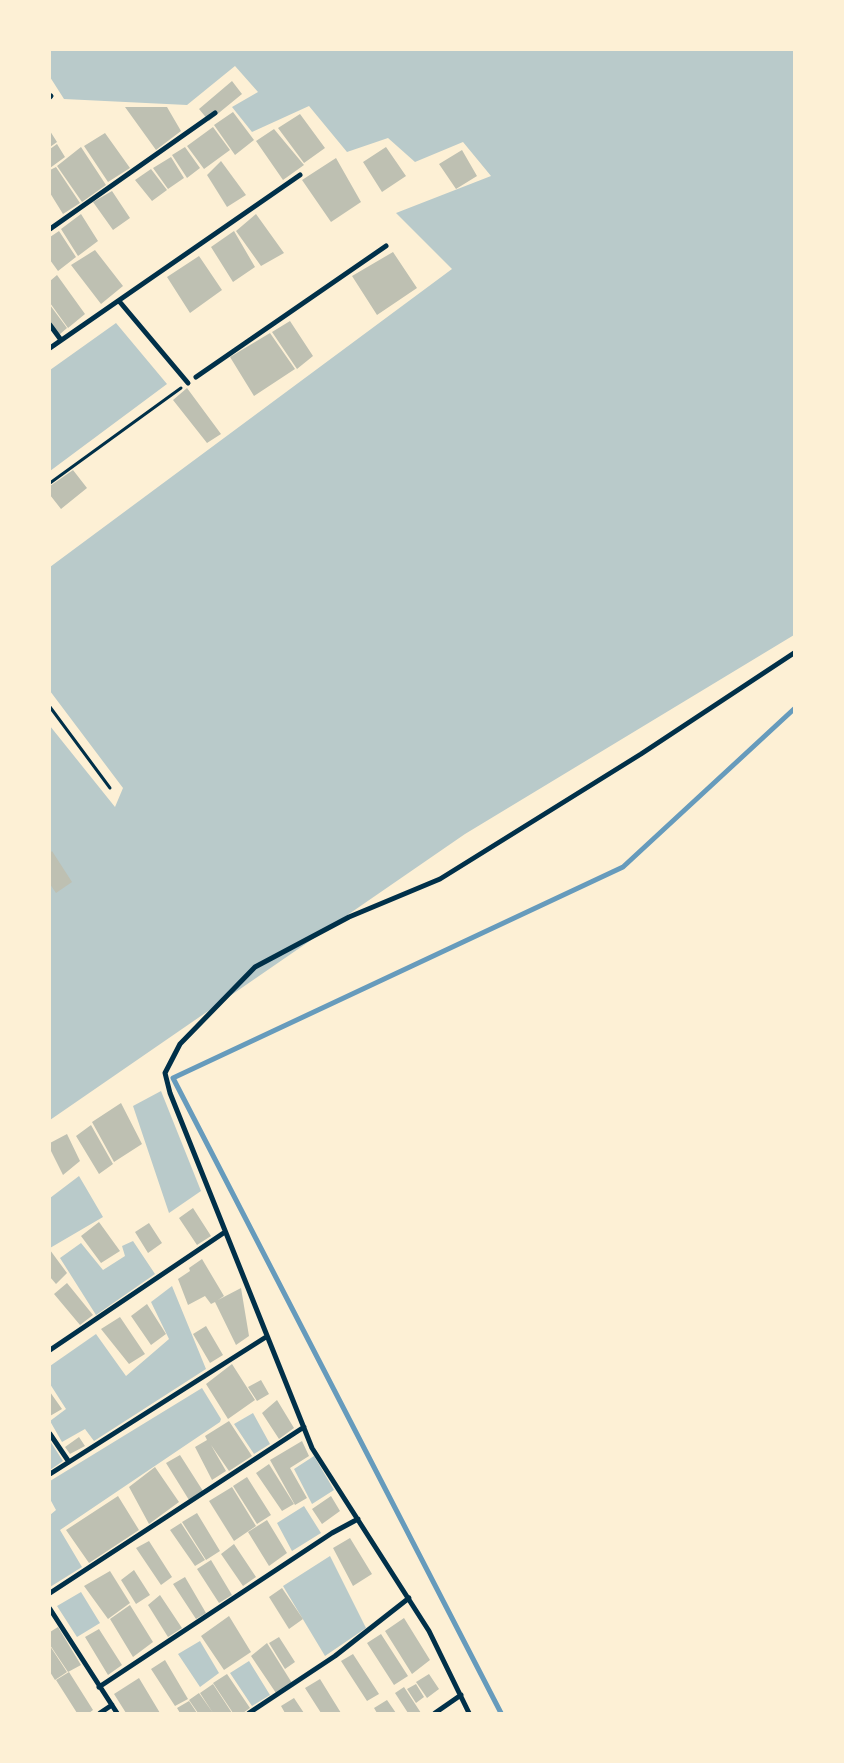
<!DOCTYPE html>
<style>
body{margin:0}
#map{position:relative;width:844px;height:1763px;overflow:hidden;background:#fdf0d5;font-family:"Fira Sans",sans-serif}
canvas{display:block}
.frame{position:absolute;inset:0;border:51px solid #fdf0d5;pointer-events:none}
</style>
<div id="map">
<canvas width="844" height="1763"></canvas>
<div class="frame"></div>
</div>
<script>
const g = document.querySelector('canvas').getContext('2d');
g.lineJoin = 'round';
function fillPath(path, color) {
  g.fillStyle = color;
  g.fill(path, 'evenodd');
}
function poly(rows) {
  const path = new Path2D();
  for (const r of rows) {
    path.moveTo(r[0], r[1]);
    for (let i = 2; i < r.length; i += 2) path.lineTo(r[i], r[i + 1]);
  }
  return path;
}
function stroke(path, color, width, dash) {
  g.strokeStyle = color;
  g.lineWidth = width;
  g.lineCap = dash ? 'butt' : 'round';
  g.setLineDash(dash || []);
  g.stroke(path);
}
fillPath(poly([
 [50,50,794,50,794,635,465,834,50,1120,50,726,115,807,123,788,50,691,50,567,452,269,396,213,491,176,463,142,415,162,388,138,347,152,309,106,252,132,232,107,258,92,235,66,187,105,64,99,50,77],
 [116,323,167,384,50,471,50,370],
 [161,1091,201,1191,169,1213,133,1106],
 [79,1176,103,1217,50,1248,50,1198],
 [133,1241,155,1274,96,1315,60,1258,81,1243,103,1270,125,1256,122,1246],
 [172,1286,206,1369,94,1441,85,1429,62,1442,50,1421,66,1409,50,1384,50,1366,96,1334,126,1376,169,1339,151,1302],
 [202,1388,221,1419,220,1422,60,1530,82,1567,50,1587,50,1515,56,1510,50,1499,50,1481],
 [253,1413,270,1444,254,1454,234,1424],
 [50,1441,63,1461,50,1470],
 [314,1456,334,1490,312,1504,294,1469],
 [304,1506,321,1533,292,1551,277,1523],
 [330,1556,366,1628,325,1656,283,1586],
 [81,1592,100,1623,77,1637,57,1606],
 [200,1641,219,1673,200,1687,178,1654],
 [249,1661,270,1695,252,1706,230,1673]
]), '#b9caca');
stroke(poly([
 [501,1713,173,1078,623,867,794,709]
]), '#669bbc', 5);
fillPath(poly([
 [232,81,242,94,209,121,199,109],
 [125,107,167,107,181,131,156,150],
 [233,112,254,140,235,155,214,125],
 [300,114,325,148,304,163,278,128],
 [213,127,230,150,204,169,187,146],
 [274,129,304,165,283,180,256,141],
 [50,131,57,142,50,147],
 [105,133,130,168,108,182,84,146],
 [57,144,65,157,50,168,50,149],
 [81,147,106,185,82,202,57,166],
 [185,147,200,168,187,178,172,155],
 [386,147,406,176,382,192,363,162],
 [462,150,477,176,456,189,439,164],
 [171,157,184,178,168,189,153,168],
 [336,158,361,202,331,222,302,180],
 [221,161,246,195,227,207,207,175],
 [56,167,80,203,63,214,50,193,50,170],
 [151,169,167,190,152,201,135,180],
 [112,191,130,218,113,230,93,202],
 [81,214,98,241,78,256,61,229],
 [256,214,284,253,261,266,236,231],
 [59,231,76,257,58,271,50,260,50,237],
 [234,231,255,267,233,282,211,247],
 [95,250,123,286,101,304,71,265],
 [393,252,417,288,377,315,352,276],
 [199,256,222,290,190,313,167,277],
 [57,275,85,314,68,328,50,303,50,281],
 [50,305,67,328,59,335,50,323],
 [290,321,313,356,297,369,272,332],
 [270,333,295,369,254,396,230,357],
 [187,388,221,434,207,443,173,400],
 [73,470,87,488,61,509,50,495,50,486],
 [52,851,72,882,56,893,50,884,50,853],
 [121,1103,142,1144,114,1162,92,1122],
 [91,1125,113,1164,99,1174,76,1136],
 [67,1134,80,1161,63,1175,50,1149,50,1143],
 [193,1208,211,1236,197,1245,179,1218],
 [99,1222,120,1251,101,1263,81,1236],
 [149,1223,162,1243,148,1253,135,1232],
 [50,1250,67,1273,56,1284,50,1277],
 [202,1259,224,1296,218,1300,241,1288,249,1336,236,1345,215,1302,211,1304,205,1296,188,1305,178,1279,190,1271,189,1268],
 [67,1283,93,1315,80,1325,54,1294],
 [147,1304,166,1334,151,1345,131,1316],
 [120,1317,145,1354,129,1364,101,1329],
 [206,1326,223,1355,210,1363,193,1334],
 [232,1364,255,1400,228,1419,206,1384],
 [261,1380,269,1394,257,1401,248,1387],
 [50,1392,62,1409,50,1416],
 [277,1400,294,1428,279,1439,262,1413],
 [229,1421,252,1456,229,1471,211,1445,226,1471,212,1480,195,1447,207,1440,205,1436],
 [79,1437,85,1446,70,1454,65,1447],
 [302,1441,309,1456,290,1468,307,1498,295,1505,270,1460],
 [180,1455,203,1491,189,1500,166,1463],
 [269,1464,294,1504,282,1511,256,1473],
 [155,1467,179,1502,149,1524,129,1487],
 [247,1477,271,1515,257,1524,233,1486],
 [232,1487,256,1526,234,1541,209,1501],
 [118,1496,139,1530,89,1563,66,1530],
 [331,1496,340,1511,322,1524,312,1509],
 [197,1513,220,1551,206,1560,182,1522],
 [267,1520,287,1553,269,1566,248,1532],
 [181,1523,205,1560,195,1566,170,1530],
 [350,1538,372,1574,353,1586,333,1548],
 [149,1541,172,1577,161,1585,136,1548],
 [234,1544,256,1577,243,1586,221,1554],
 [211,1560,232,1595,219,1603,197,1569],
 [134,1570,150,1595,136,1604,121,1580],
 [110,1571,130,1603,108,1619,84,1586],
 [185,1577,206,1613,196,1619,173,1584],
 [282,1588,303,1619,289,1629,269,1597],
 [160,1595,182,1628,168,1637,148,1605],
 [130,1605,153,1642,133,1657,110,1619],
 [229,1616,251,1652,224,1670,201,1636],
 [404,1618,430,1660,412,1674,385,1631],
 [58,1627,81,1665,68,1672,50,1645,50,1632],
 [99,1629,122,1665,108,1675,85,1637],
 [381,1634,408,1676,394,1685,367,1643],
 [279,1637,295,1662,285,1669,269,1643],
 [267,1643,292,1683,276,1693,251,1656],
 [50,1646,67,1672,55,1680,50,1672],
 [353,1654,379,1694,367,1701,341,1661],
 [165,1660,188,1699,175,1706,151,1669],
 [69,1672,93,1710,89,1713,77,1713,56,1680],
 [227,1674,250,1708,243,1713,233,1713,213,1683],
 [429,1674,439,1689,427,1698,416,1682],
 [139,1678,160,1713,126,1713,114,1694],
 [320,1679,341,1713,321,1713,305,1688],
 [213,1684,232,1713,213,1713,200,1693],
 [416,1684,424,1697,416,1703,407,1689],
 [404,1687,421,1713,408,1713,395,1693],
 [199,1693,213,1713,198,1713,189,1700],
 [294,1698,304,1713,285,1713,281,1706],
 [387,1700,396,1713,377,1713,374,1708],
 [189,1701,197,1713,180,1713,177,1708]
]), '#bec0b2');
stroke(poly([
 [50,483,181,388],
 [50,707,110,788]
]), '#003049', 3);
stroke(poly([
 [50,97,51,96],
 [50,229,215,113],
 [119,301,188,383],
 [50,325,61,340],
 [50,348,300,175],
 [196,377,386,246],
 [50,1350,225,1232],
 [50,1434,69,1462],
 [50,1474,266,1337],
 [50,1593,304,1427],
 [50,1609,117,1713],
 [99,1687,332,1533,358,1519],
 [100,1713,112,1705],
 [249,1713,335,1656,409,1598],
 [435,1713,461,1695],
 [469,1713,429,1631,312,1448,170,1093,165,1073,180,1044,255,967,349,917,440,879,641,754,794,653]
]), '#003049', 5);
</script>
